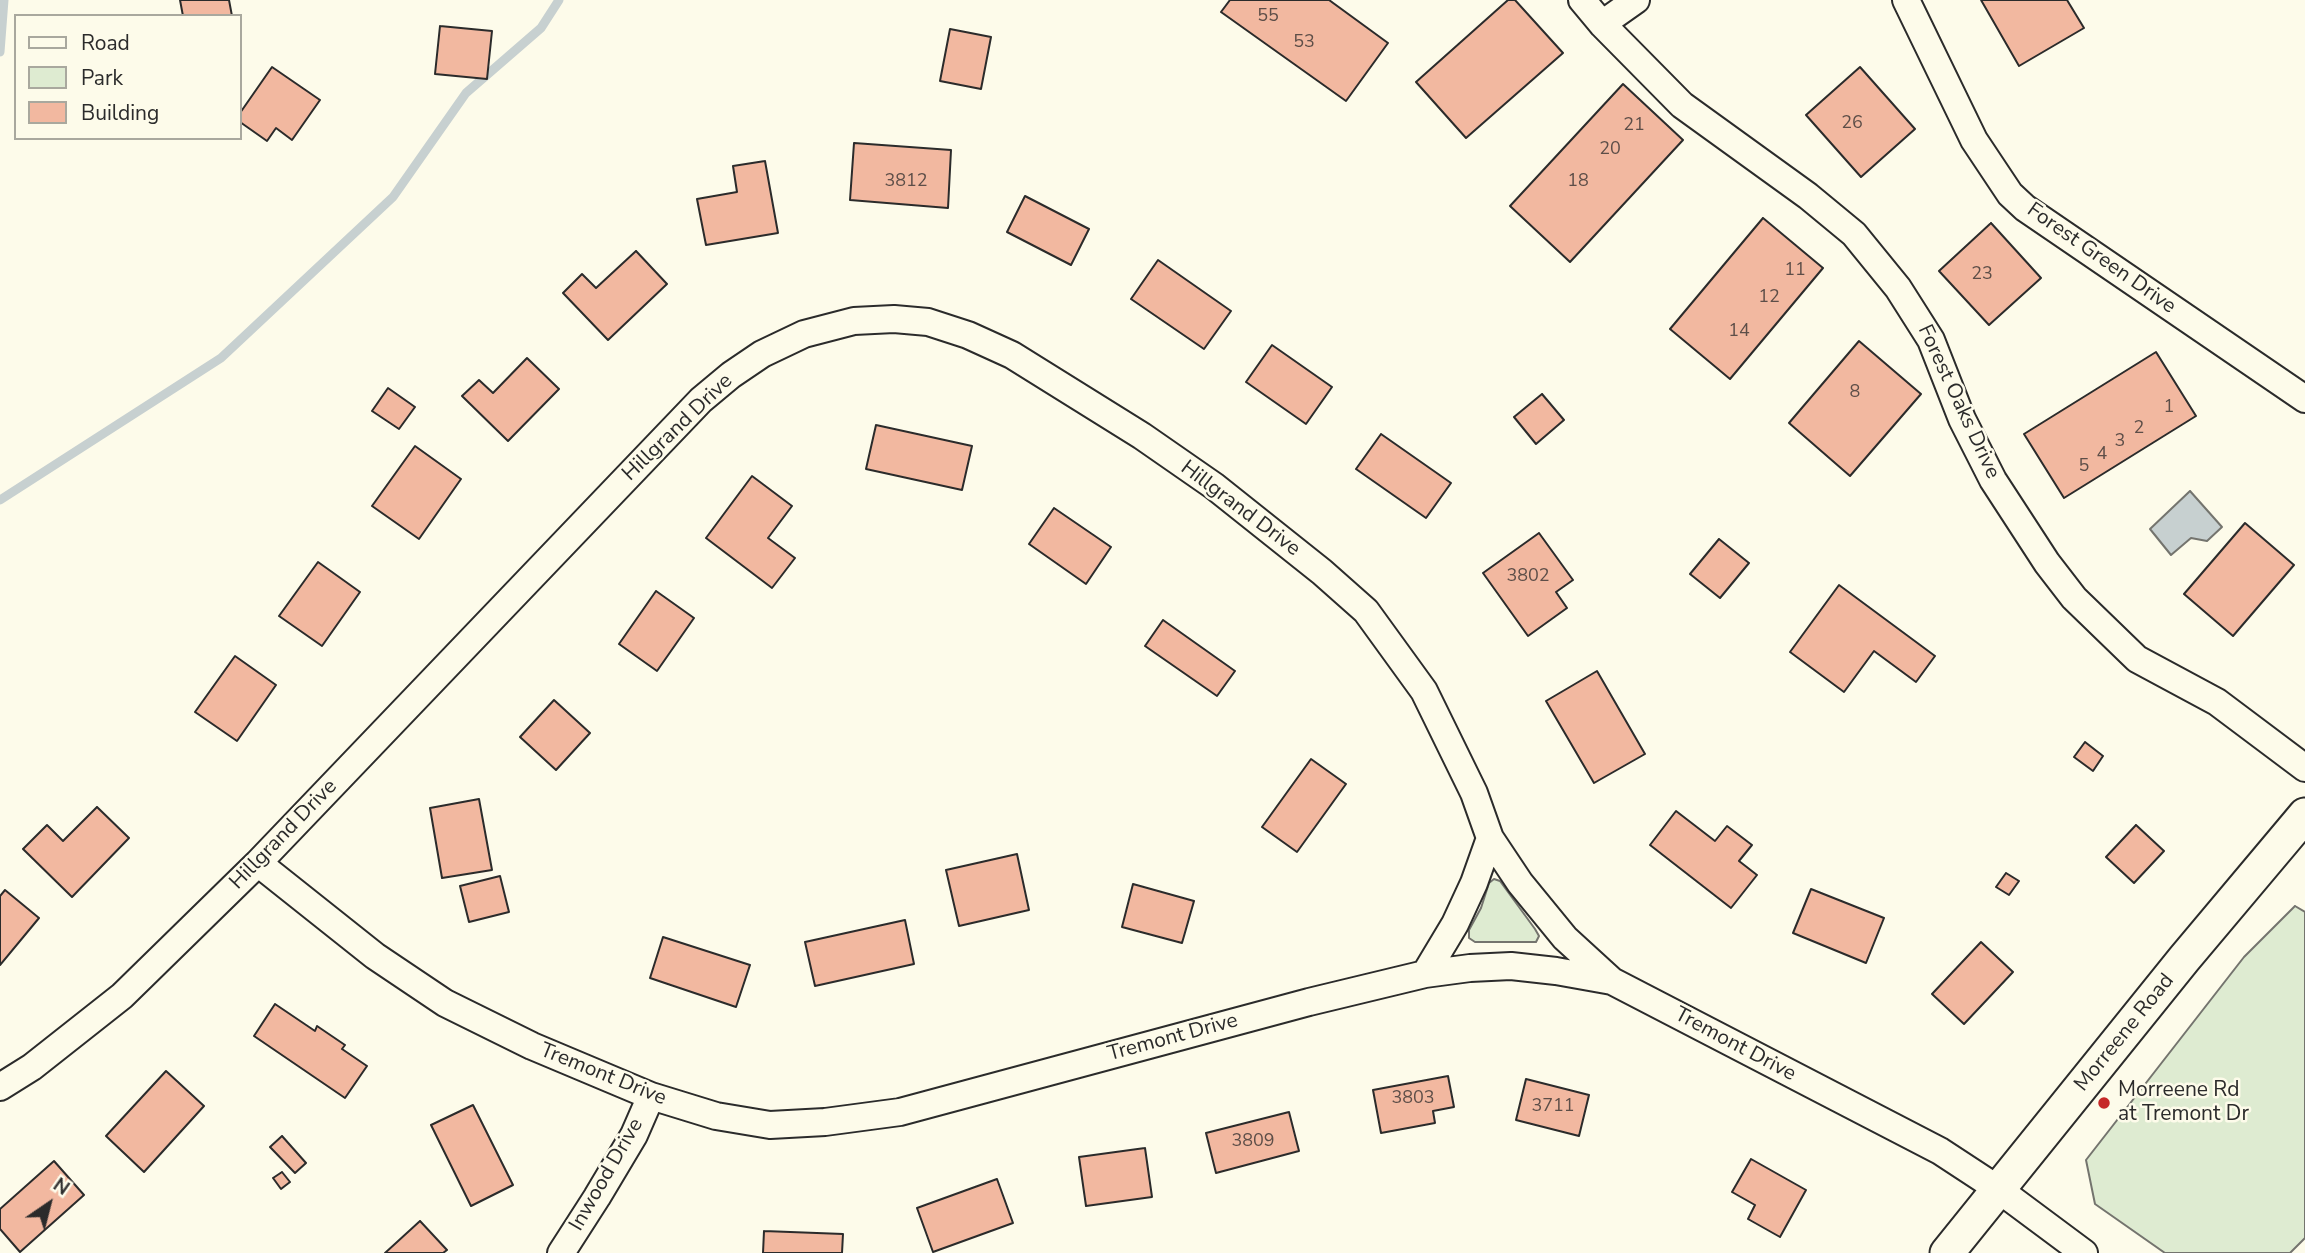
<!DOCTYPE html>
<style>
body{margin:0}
#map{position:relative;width:2305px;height:1253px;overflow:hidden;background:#fdfbea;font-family:"Nunito Sans",sans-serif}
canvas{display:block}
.legend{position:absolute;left:14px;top:14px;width:228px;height:126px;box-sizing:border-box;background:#fdfbea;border:2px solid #a9a89e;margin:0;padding:9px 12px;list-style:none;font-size:21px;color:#2b2b2b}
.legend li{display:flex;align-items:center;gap:14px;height:35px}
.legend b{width:35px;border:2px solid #a9a89e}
.north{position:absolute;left:14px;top:1169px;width:70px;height:70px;-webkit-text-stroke:5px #fdfbea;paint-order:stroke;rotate:35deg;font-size:19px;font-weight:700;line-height:28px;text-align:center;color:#2b2b2b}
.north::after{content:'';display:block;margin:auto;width:24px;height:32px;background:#2b2b2b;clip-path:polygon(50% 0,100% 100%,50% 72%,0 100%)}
</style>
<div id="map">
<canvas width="2305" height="1253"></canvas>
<ul class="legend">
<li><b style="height:9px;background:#fdfbea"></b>Road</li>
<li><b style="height:19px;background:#deebd1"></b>Park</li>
<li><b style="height:19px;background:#f2b8a0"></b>Building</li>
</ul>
<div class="north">N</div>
</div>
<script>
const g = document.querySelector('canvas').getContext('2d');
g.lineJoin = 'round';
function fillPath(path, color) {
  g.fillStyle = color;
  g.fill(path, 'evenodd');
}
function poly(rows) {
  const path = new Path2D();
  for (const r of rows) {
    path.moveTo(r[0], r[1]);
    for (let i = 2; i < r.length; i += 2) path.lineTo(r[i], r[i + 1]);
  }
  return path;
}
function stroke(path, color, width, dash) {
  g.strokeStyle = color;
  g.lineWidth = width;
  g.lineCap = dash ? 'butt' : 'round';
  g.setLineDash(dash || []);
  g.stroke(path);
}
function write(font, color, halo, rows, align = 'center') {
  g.font = font + ' "Nunito Sans",sans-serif';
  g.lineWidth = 5;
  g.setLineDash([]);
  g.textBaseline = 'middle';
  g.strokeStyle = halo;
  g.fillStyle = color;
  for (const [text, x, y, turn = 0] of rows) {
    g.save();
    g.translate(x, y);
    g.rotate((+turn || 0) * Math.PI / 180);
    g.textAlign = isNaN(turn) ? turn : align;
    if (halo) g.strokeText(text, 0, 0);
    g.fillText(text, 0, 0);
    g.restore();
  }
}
const green = poly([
 [1494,879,1500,881,1535,929,1539,936,1536,942,1475,942,1469,938,1469,930,1481,908,1489,883,1494,879],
 [2295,906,2305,912,2305,1238,2290,1253,2165,1253,2095,1204,2086,1160,2244,957,2295,906]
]);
fillPath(green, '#deebd1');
stroke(green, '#74746e', 2);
const water = poly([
 [2190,491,2222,527,2207,541,2191,538,2171,555,2150,529,2190,491]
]);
fillPath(water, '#c7d0d0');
stroke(water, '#74746e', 2);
stroke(poly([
 [0,52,4,0],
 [0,500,221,358,393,197,466,93,541,28,559,0]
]), '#c7d0d0', 9);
const building = poly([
 [180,0,229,0,232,16,183,16,180,0],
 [1230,0,1329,0,1388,43,1346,101,1221,12,1230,0],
 [1508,0,1515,0,1563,53,1466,138,1416,82,1508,0],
 [1981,0,2067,0,2084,28,2019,66,1981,0],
 [440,26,492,31,487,79,435,74,440,26],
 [950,29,991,37,981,89,940,81,950,29],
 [272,67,320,100,292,140,276,128,267,141,240,122,240,113,272,67],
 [1860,67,1915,129,1861,177,1806,115,1860,67],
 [1623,84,1683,140,1570,262,1510,206,1623,84],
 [854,143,951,150,948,208,850,200,854,143],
 [765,161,778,233,706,245,697,199,737,192,733,166,765,161],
 [1025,196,1089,229,1071,265,1007,232,1025,196],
 [1763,218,1823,268,1730,379,1670,329,1763,218],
 [1991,223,2041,278,1989,325,1939,271,1991,223],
 [636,251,667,284,608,340,563,293,582,274,596,288,636,251],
 [1158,260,1231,311,1204,349,1131,299,1158,260],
 [1859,341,1921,394,1850,476,1789,423,1859,341],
 [1272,345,1332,387,1306,424,1246,382,1272,345],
 [2156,352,2196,416,2064,498,2024,434,2156,352],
 [527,358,559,389,508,441,462,396,479,380,493,393,527,358],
 [388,388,415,407,399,429,372,411,388,388],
 [1542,394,1564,420,1536,444,1514,417,1542,394],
 [876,425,972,446,962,490,866,469,876,425],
 [1381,434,1451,483,1426,518,1356,469,1381,434],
 [415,446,461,479,419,539,372,506,415,446],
 [752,476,792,506,768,538,795,558,772,588,706,538,752,476],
 [1054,508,1111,547,1086,584,1029,544,1054,508],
 [2245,523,2294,565,2233,636,2184,594,2245,523],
 [1539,533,1573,580,1556,592,1567,608,1528,636,1483,573,1539,533],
 [1719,539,1749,563,1720,598,1690,574,1719,539],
 [318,562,360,592,322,646,279,616,318,562],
 [1839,585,1935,656,1916,682,1874,651,1844,692,1790,652,1839,585],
 [656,591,694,618,657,671,619,644,656,591],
 [1163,620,1235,671,1217,696,1145,646,1163,620],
 [235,656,276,685,237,741,195,712,235,656],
 [1597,671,1645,754,1594,783,1546,701,1597,671],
 [554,700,590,733,556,770,520,737,554,700],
 [2085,742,2103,756,2093,771,2074,757,2085,742],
 [1311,759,1346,784,1297,852,1262,827,1311,759],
 [479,799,492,870,442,878,430,808,479,799],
 [97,807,129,838,72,897,23,849,47,825,63,841,97,807],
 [1676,811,1715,841,1727,826,1752,845,1739,861,1757,875,1731,908,1650,845,1676,811],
 [2136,825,2164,851,2134,883,2106,857,2136,825],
 [1017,854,1029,910,959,926,946,870,1017,854],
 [2006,873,2019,881,2009,895,1996,887,2006,873],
 [500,876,509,912,469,922,460,886,500,876],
 [1133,884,1194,901,1182,943,1122,927,1133,884],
 [1811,889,1884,918,1866,963,1793,933,1811,889],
 [5,890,39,918,0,965,0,896,5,890],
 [905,920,914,964,815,986,805,942,905,920],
 [663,937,750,965,736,1007,650,978,663,937],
 [1981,942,2013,972,1964,1024,1932,994,1981,942],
 [275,1004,315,1031,317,1026,345,1045,342,1049,367,1066,345,1098,254,1036,275,1004],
 [166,1071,204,1106,144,1172,106,1136,166,1071],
 [1448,1076,1454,1107,1433,1111,1435,1123,1381,1133,1373,1090,1448,1076],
 [1526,1079,1589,1095,1579,1136,1516,1120,1526,1079],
 [473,1105,513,1185,471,1206,431,1125,473,1105],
 [1289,1112,1299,1151,1216,1173,1206,1133,1289,1112],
 [282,1136,306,1163,295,1173,270,1147,282,1136],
 [1145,1148,1152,1197,1086,1206,1079,1157,1145,1148],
 [1751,1159,1806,1190,1780,1237,1748,1219,1755,1205,1732,1192,1751,1159],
 [54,1161,84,1195,20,1252,0,1229,0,1209,54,1161],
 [282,1172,290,1182,281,1189,273,1178,282,1172],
 [997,1179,1013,1223,933,1252,917,1208,997,1179],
 [420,1221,447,1250,443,1253,385,1253,420,1221],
 [764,1231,843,1234,842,1253,763,1253,764,1231]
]);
fillPath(building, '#f2b8a0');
stroke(building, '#2b2b2b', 2);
const minor = poly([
 [1582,0,1602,24,1682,105,1808,196,1854,234,1898,288,1931,340,1962,419,1993,480,2047,563,2074,598,2137,659,2217,702,2305,768],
 [1906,0,1974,140,2010,194,2025,208,2305,399],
 [1602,24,1636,0],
 [258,863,375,956,445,1003,532,1046,651,1096,716,1116,770,1125,825,1122,900,1112,1309,1002,1425,974,1470,968,1511,966,1556,971,1612,981,1940,1151,1998,1189,2084,1253],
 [1425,974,1455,924,1474,883,1490,838],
 [0,1087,32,1067,122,996,258,863,701,400,731,375,762,354,804,334,854,321,894,319,928,322,968,335,1012,355,1142,436,1214,486,1322,572,1366,611,1424,691,1474,793,1490,838,1520,883,1565,938,1612,981],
 [561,1253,597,1197,634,1135,651,1096]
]);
const tertiary = poly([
 [1947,1253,2184,959,2305,815]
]);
stroke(minor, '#2b2b2b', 30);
stroke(tertiary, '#2b2b2b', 37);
stroke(minor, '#fdfbea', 26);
stroke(tertiary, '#fdfbea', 33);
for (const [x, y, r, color] of [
 [2104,1103,7,"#c62828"]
]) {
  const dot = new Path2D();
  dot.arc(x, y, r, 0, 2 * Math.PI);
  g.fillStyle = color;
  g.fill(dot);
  stroke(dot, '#fdfbea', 2.5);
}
write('18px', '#5d4e48', null, [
 ["55",1268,17],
 ["53",1304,43],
 ["26",1852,124],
 ["21",1634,126],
 ["20",1610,150],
 ["3812",906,182],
 ["18",1578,182],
 ["11",1795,271],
 ["23",1982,275],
 ["12",1769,298],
 ["14",1739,332],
 ["8",1855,393],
 ["1",2169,408],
 ["2",2139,429],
 ["3",2120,442],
 ["4",2102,455],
 ["5",2084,467],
 ["3802",1528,577],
 ["3803",1413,1099],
 ["3711",1553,1107],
 ["3809",1253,1142]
]);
write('21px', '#2b2b2b', '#fdfbea', [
 ["Forest Green Drive",2101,259,35],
 ["Forest Oaks Drive",1958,402,65],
 ["Hillgrand Drive",678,428,-44],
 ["Hillgrand Drive",1240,509,37],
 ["Hillgrand Drive",284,835,-46],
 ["Morreene Road",2125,1033,-51],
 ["Tremont Drive",1173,1038,-15],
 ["Tremont Drive",1735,1045,28],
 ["Tremont Drive",603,1075,22],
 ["Inwood Drive",607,1175,-60]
]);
write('21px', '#2b2b2b', '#fdfbea', [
 ["Morreene Rd",2118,1091],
 ["at Tremont Dr",2118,1115]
], 'left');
</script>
